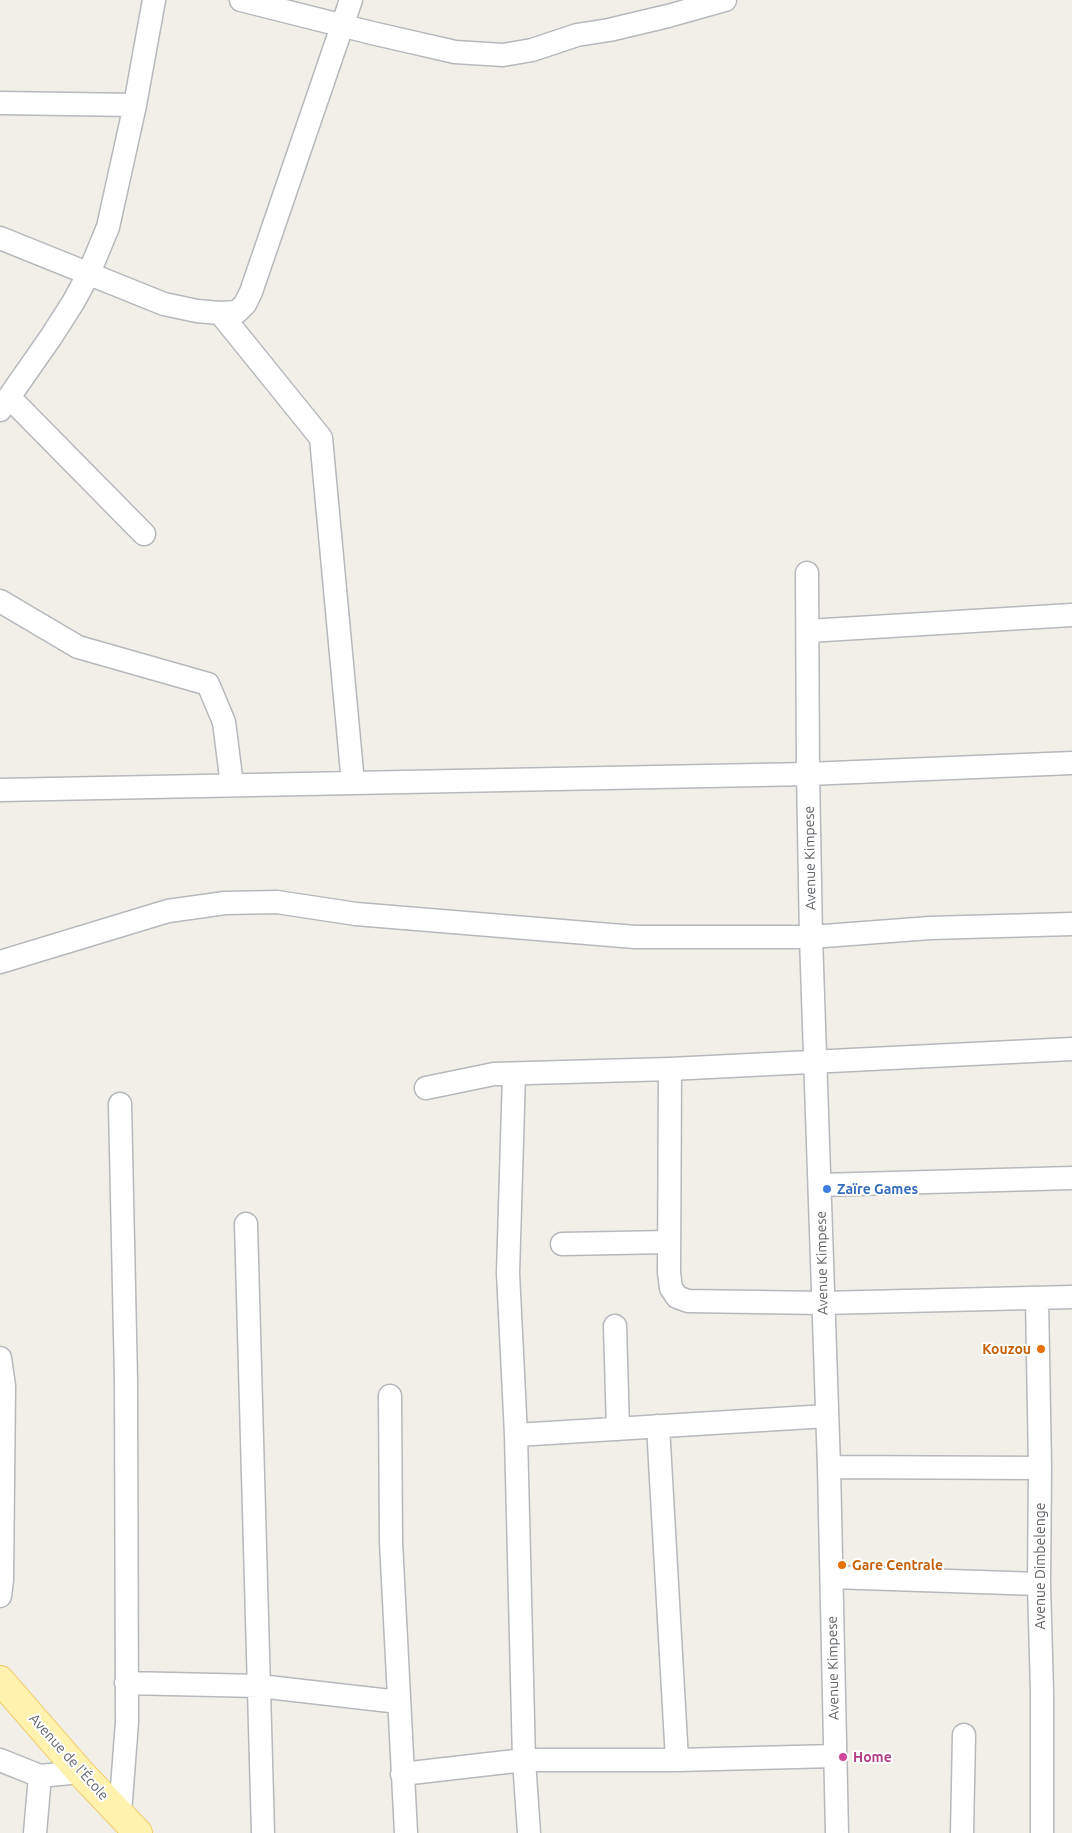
<!DOCTYPE html>
<meta charset="utf-8">
<style>
body{margin:0}
canvas{display:block;background:#f1efe8}
</style>
<canvas width="1072" height="1833"></canvas>
<script>
const g = document.querySelector('canvas').getContext('2d');
g.lineJoin = 'round';
function poly(rows) {
  const path = new Path2D();
  for (const r of rows) {
    path.moveTo(r[0], r[1]);
    for (let i = 2; i < r.length; i += 2) path.lineTo(r[i], r[i + 1]);
  }
  return path;
}
function stroke(path, color, width, dash) {
  g.strokeStyle = color;
  g.lineWidth = width;
  g.lineCap = dash ? 'butt' : 'round';
  g.setLineDash(dash || []);
  g.stroke(path);
}
function write(font, color, halo, rows, align = 'center') {
  g.font = font + ' Ubuntu,sans-serif';
  g.lineWidth = 4;
  g.setLineDash([]);
  g.textBaseline = 'middle';
  g.strokeStyle = halo;
  g.fillStyle = color;
  for (const [text, x, y, turn = 0] of rows) {
    g.save();
    g.translate(x, y);
    g.rotate((+turn || 0) * Math.PI / 180);
    g.textAlign = isNaN(turn) ? turn : align;
    if (halo) g.strokeText(text, 0, 0);
    g.fillText(text, 0, 0);
    g.restore();
  }
}
const minor = poly([
 [241,0,372,33,455,52,503,55,532,50,577,35,609,30,668,16,725,0],
 [0,103,135,105],
 [0,238,164,304,197,311,220,313,237,312,245,304,251,292,351,0],
 [220,313,321,438,353,783],
 [9,397,144,534],
 [0,410,51,337,74,301,89,273,108,227,135,105,154,0],
 [807,573,808,774,811,937,829,1467,837,1833],
 [0,601,78,647,208,684,224,722,232,785],
 [808,631,1072,615],
 [0,790,808,774,1072,763],
 [0,962,168,911,225,903,277,902,356,914,635,937,811,937,930,928,1072,924],
 [670,1069,669,1273,671,1288,677,1297,688,1301,823,1303,1072,1297],
 [514,1074,508,1273,516,1435,524,1760,529,1833],
 [426,1088,494,1074,670,1069,1072,1049],
 [120,1104,126,1380,127,1722,120,1813],
 [820,1185,1072,1178],
 [246,1224,263,1833],
 [562,1244,669,1242],
 [1037,1299,1040,1468,1039,1584,1042,1692,1042,1833],
 [615,1326,618,1429],
 [0,1358,4,1386,2,1580,0,1596],
 [390,1396,391,1542,406,1833],
 [658,1426,677,1760],
 [516,1435,827,1416],
 [829,1467,1040,1468],
 [832,1577,1039,1584],
 [126,1683,259,1686,399,1702],
 [0,1760,40,1776,80,1772],
 [402,1774,524,1760,677,1760,834,1756],
 [35,1833,40,1776],
 [962,1833,964,1735]
]);
const major = poly([
 [0,1680,80,1772,138,1833]
]);
stroke(minor, '#b5b8bc', 25);
stroke(major, '#f2c960', 30);
stroke(minor, '#fff', 22);
stroke(major, '#fff2af', 28);
for (const [x, y, r, color] of [
 [827,1189,5,"#3f7fe0"],
 [1041,1349,5,"#e8710a"],
 [842,1565,5,"#e8710a"],
 [843,1757,5,"#d1479c"]
]) {
  const dot = new Path2D();
  dot.arc(x, y, r, 0, 2 * Math.PI);
  g.fillStyle = color;
  g.fill(dot);
  stroke(dot, '#fff', 2);
}
write('14px', '#5f6368', '#fff', [
 ["Avenue Kimpese",810,858,-91],
 ["Avenue Kimpese",822,1263,-91],
 ["Avenue Dimbelenge",1040,1566,-90],
 ["Avenue Kimpese",833,1668,-91],
 ["Avenue de l'École",69,1757,48]
]);
write('bold 14px', '#366cbe', '#fff', [
 ["Zaïre Games",837,1189]
], 'left');
write('bold 14px', '#c56008', '#fff', [
 ["Kouzou",1031,1349],
 ["Gare Centrale",852,1565,"left"]
], 'right');
write('bold 14px', '#b23c85', '#fff', [
 ["Home",853,1757]
], 'left');
</script>
